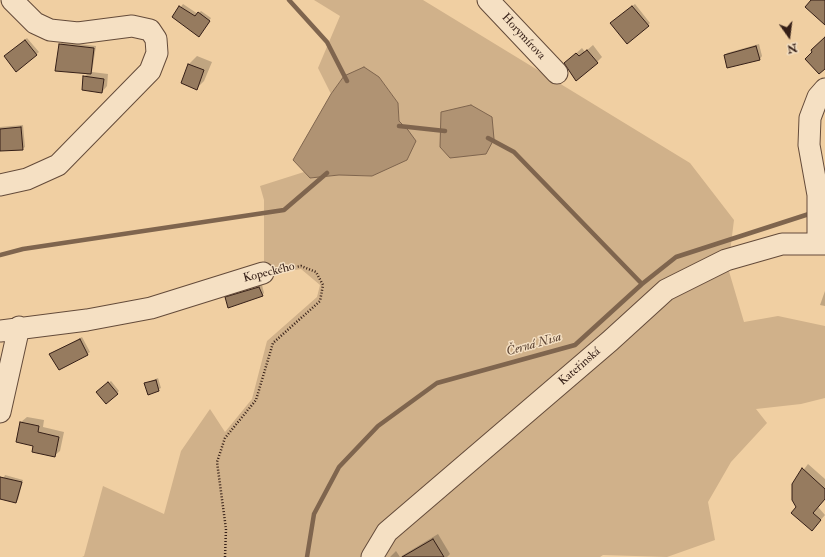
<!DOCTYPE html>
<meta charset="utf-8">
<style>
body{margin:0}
#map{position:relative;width:825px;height:557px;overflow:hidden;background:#f0cfa2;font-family:"IM FELL Double Pica",serif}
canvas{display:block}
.north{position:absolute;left:769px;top:16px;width:40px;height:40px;-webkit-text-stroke:3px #f5e0c3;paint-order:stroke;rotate:166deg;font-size:11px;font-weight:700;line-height:16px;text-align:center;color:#351f17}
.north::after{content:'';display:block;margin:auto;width:14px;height:18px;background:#351f17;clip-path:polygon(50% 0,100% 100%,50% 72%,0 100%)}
</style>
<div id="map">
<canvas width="825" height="557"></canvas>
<div class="north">N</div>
</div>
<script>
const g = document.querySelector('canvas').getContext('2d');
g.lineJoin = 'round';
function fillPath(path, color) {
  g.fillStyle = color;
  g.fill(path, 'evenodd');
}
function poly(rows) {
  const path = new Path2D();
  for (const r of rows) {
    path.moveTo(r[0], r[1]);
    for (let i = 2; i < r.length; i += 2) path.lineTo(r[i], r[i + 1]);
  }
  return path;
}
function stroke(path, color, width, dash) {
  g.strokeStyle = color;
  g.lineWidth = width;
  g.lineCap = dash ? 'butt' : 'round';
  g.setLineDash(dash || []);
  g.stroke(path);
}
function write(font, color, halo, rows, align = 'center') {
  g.font = font + ' "IM FELL Double Pica",serif';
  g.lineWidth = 3;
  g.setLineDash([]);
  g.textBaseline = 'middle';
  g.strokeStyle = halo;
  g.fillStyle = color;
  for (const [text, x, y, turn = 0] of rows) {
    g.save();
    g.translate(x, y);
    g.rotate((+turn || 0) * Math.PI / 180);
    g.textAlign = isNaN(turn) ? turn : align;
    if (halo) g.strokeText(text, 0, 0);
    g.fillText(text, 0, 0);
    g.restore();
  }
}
fillPath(poly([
 [314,0,423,0,690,163,734,220,728,268,744,322,778,316,825,326,825,398,801,404,756,409,767,423,731,462,708,502,715,540,667,557,603,555,600,557,82,557,84,556,103,486,164,514,181,451,210,409,225,432,252,399,267,341,317,297,320,285,301,269,259,276,264,266,264,200,260,186,304,172,310,178,339,175,372,176,408,130,399,121,398,103,379,77,344,76,331,94,318,68,340,16]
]), '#d0b18a');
const water = poly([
 [364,67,379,77,398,103,399,121,408,130,416,141,407,160,372,176,339,175,310,178,293,160,331,94,344,76,364,67],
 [471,105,492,117,494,139,486,154,450,158,440,147,441,112,471,105]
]);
fillPath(water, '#b09373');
stroke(water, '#7f654e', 1);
fillPath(poly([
 [183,4,198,14,201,11,211,18,201,33,173,17],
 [635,4,650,23,648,25,614,21],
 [27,38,39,52,16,70,8,54],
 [62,42,96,46,92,72,108,74,107,86,102,92,84,77,89,72,60,44],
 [759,44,762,56,760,59,728,67,725,55,727,53],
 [593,45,602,57,597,62,571,58,582,48,585,52],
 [197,56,212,62,204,81,196,89,182,83,189,64],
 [23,125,25,147,22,149,0,150,0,127],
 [262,285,264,293,262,295,226,298,229,295],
 [825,291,825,306,820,305],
 [82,337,90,352,87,354,50,354],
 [158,378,161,388,149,394,146,383],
 [111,381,119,391,117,393,100,390],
 [27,417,44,420,43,427,64,432,60,451,54,456,35,445,17,441,21,422],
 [808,464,825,479,825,499,818,507,825,515,817,524,797,507,793,484],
 [5,475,23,480,18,500,16,502,0,498,0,486],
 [438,534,450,554,447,557,390,557,396,551,400,557]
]), '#0003');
stroke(poly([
 [289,0,327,42,347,81],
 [399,126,445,131],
 [488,138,514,152,642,284],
 [0,255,23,249,284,210,327,173],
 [307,557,314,514,339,467,378,426,437,383,575,345,642,284,676,257,812,213]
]), '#7f654e', 4.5);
const building = poly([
 [811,0,825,0,825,25,805,7,811,0],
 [179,6,195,16,198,12,210,21,199,37,172,17,179,6],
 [632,6,649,26,627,44,610,23,632,6],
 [825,37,825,69,819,74,805,59,812,52,811,50,825,37],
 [25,40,37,55,16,72,4,56,25,40],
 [59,44,94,48,91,74,55,71,59,44],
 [756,46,760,60,727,68,724,55,756,46],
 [587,50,598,63,576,81,564,63,576,53,579,56,587,50],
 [188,64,204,70,197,90,181,83,188,64],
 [83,76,104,79,102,93,82,90,83,76],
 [21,127,23,150,0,151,0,129,21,127],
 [259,287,263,296,228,308,225,297,259,287],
 [80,339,88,355,59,370,49,354,80,339],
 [156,380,159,391,148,395,144,383,156,380],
 [108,382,118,394,106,404,96,392,108,382],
 [20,422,39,426,38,432,59,437,55,457,32,452,33,446,16,442,20,422],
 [802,468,825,489,825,499,813,513,821,520,812,531,791,513,796,507,792,500,792,484,802,468],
 [0,477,22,482,16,503,0,499,0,477],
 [433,539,444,557,402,557,433,539]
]);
fillPath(building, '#967b5f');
stroke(building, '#351f17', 1);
const minor = poly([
 [488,0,557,73],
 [0,185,27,179,58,165,150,71,157,53,156,39,150,30,132,26,78,33,50,30,35,23,12,0],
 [818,243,818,195,809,145,810,118,818,97,825,89],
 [0,331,87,320,151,308,263,273],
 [0,412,19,327],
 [372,557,387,532,610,341,666,290,726,260,782,244,825,244]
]);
stroke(minor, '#644b3a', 23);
stroke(poly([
 [225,557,226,529,217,462,225,438,256,400,273,343,320,301,323,285,316,272,301,266,280,270]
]), '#351f17', 2.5, [1, 2]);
stroke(minor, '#f5e0c3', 21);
write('12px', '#351f17', '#f5e0c3', [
 ["Horymírova",523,37,47],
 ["Kopeckého",269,273,-14],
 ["Kateřinská",580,367,-41]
]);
write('italic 13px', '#604837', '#f5e0c3', [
 ["Černá Nisa",534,345,-16]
]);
</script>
